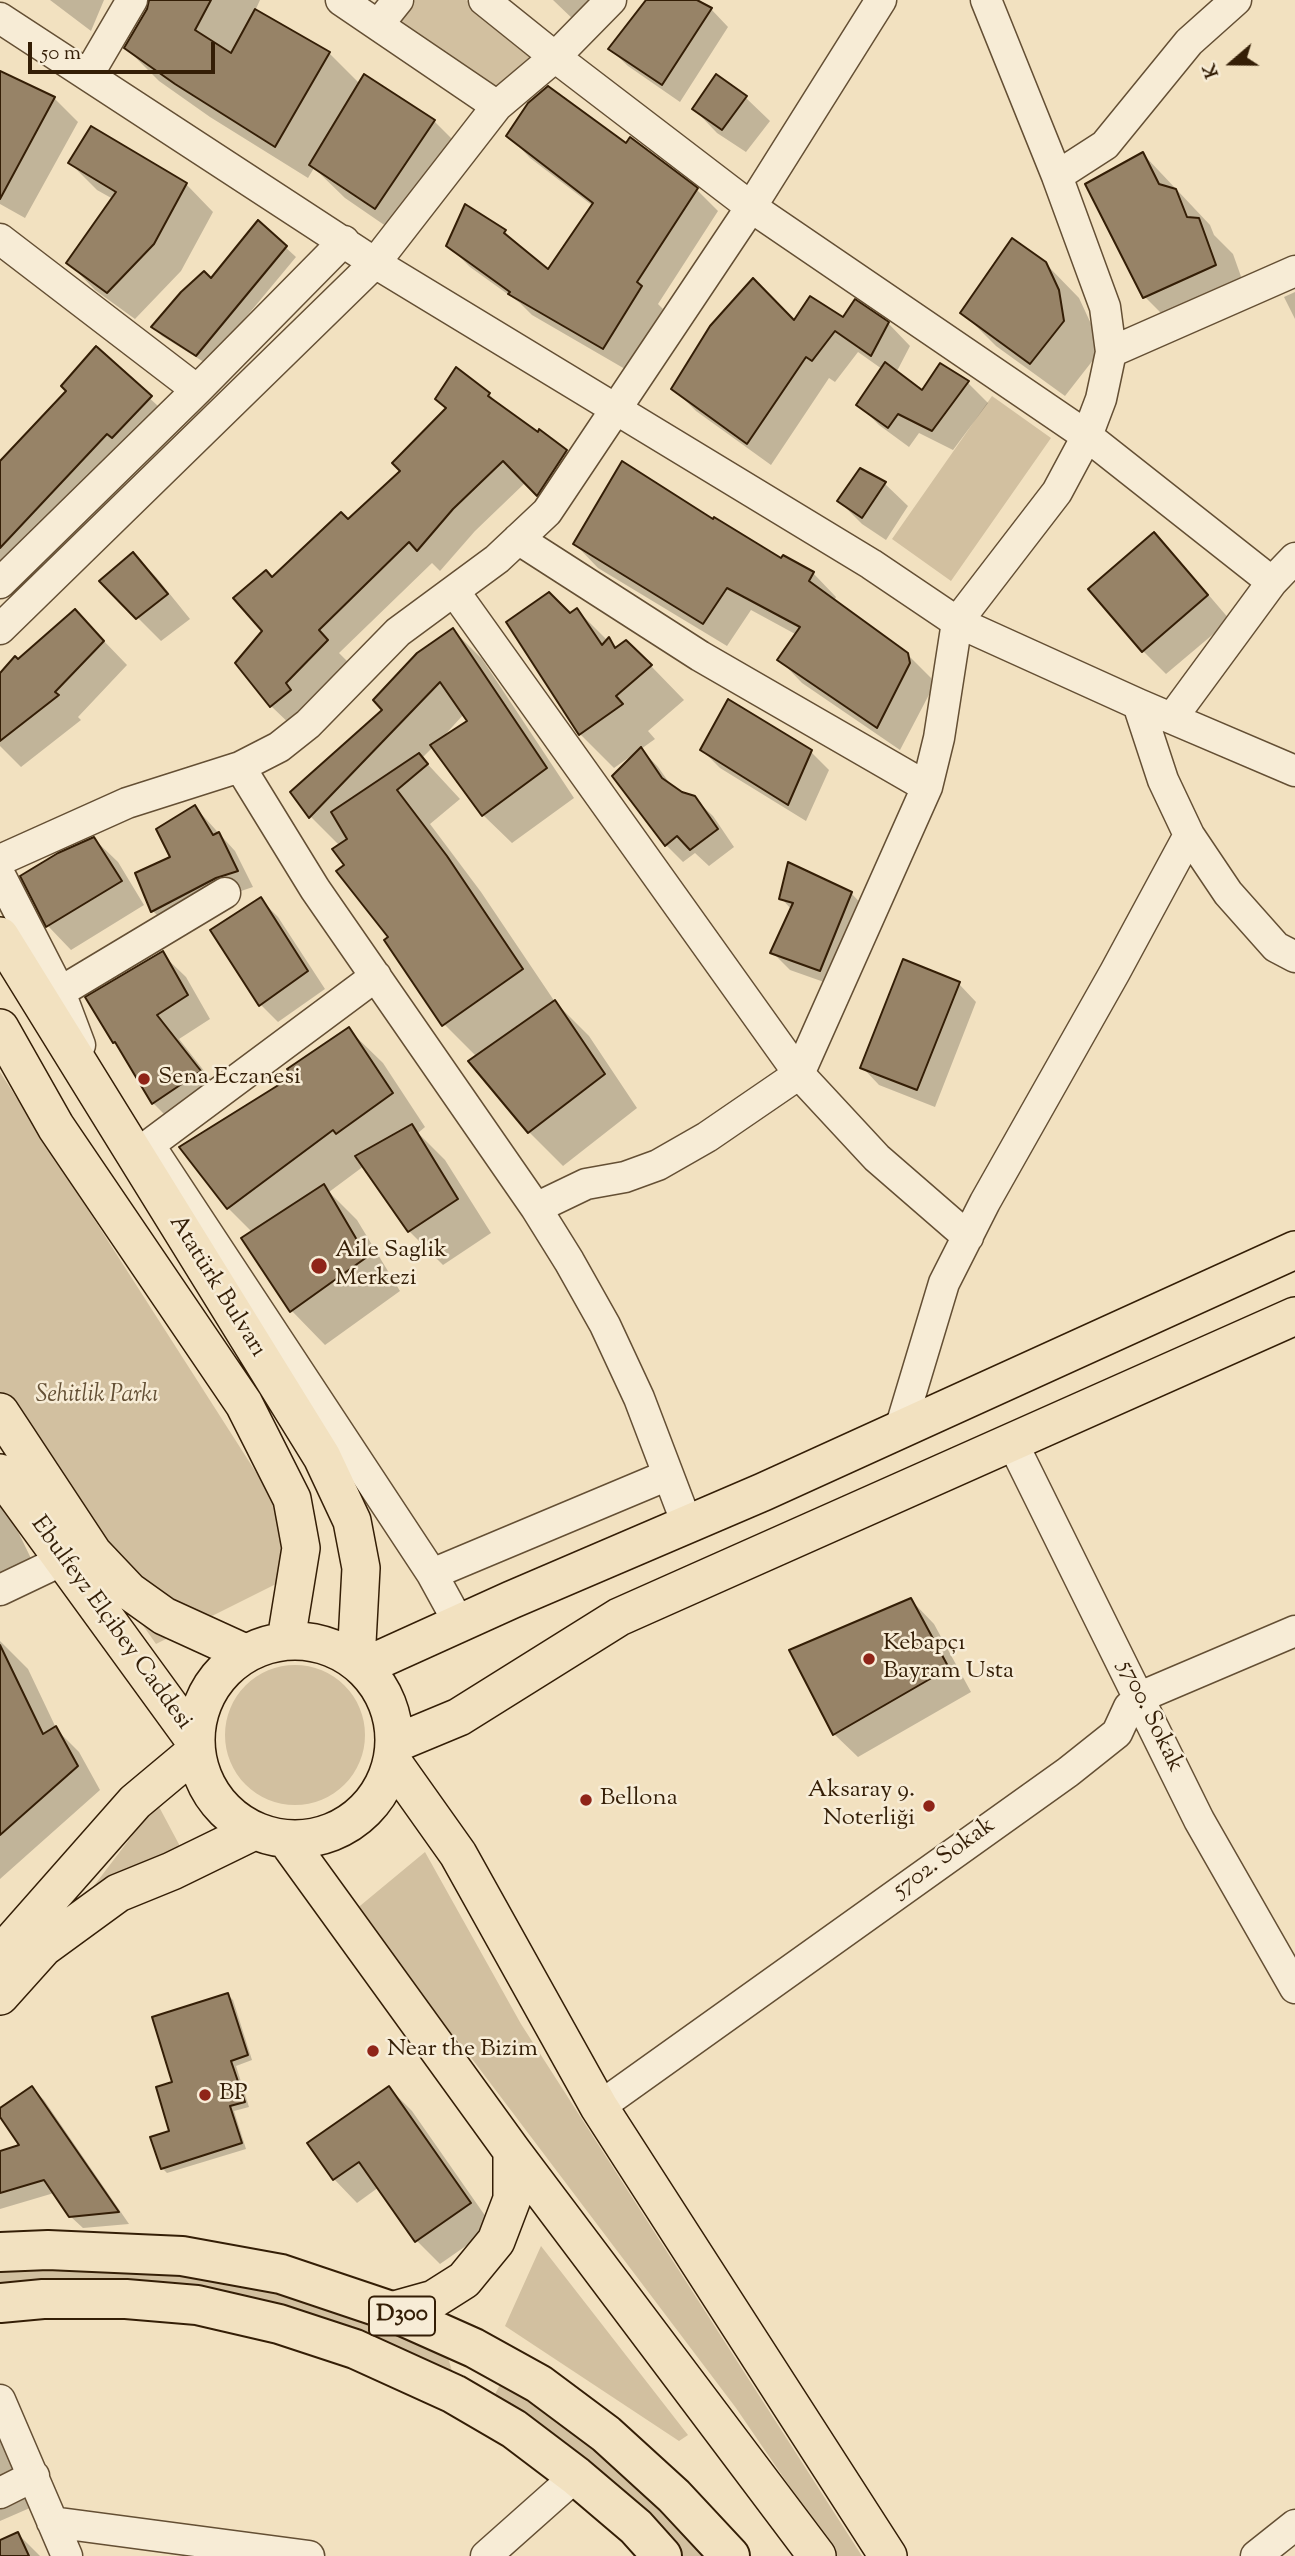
<!DOCTYPE html>
<meta charset="utf-8">
<style>
body{margin:0}
#map{position:relative;width:1295px;height:2556px;overflow:hidden;background:#f2e1c0;font-family:"Sorts Mill Goudy",serif}
canvas{display:block}
.north{position:absolute;left:1197px;top:28px;width:70px;height:70px;-webkit-text-stroke:5px #f7ecd6;paint-order:stroke;rotate:250deg;font-size:19px;font-weight:700;line-height:28px;text-align:center;color:#341e06}
.north::after{content:'';display:block;margin:auto;width:24px;height:32px;background:#341e06;clip-path:polygon(50% 0,100% 100%,50% 72%,0 100%)}
.scale{position:absolute;left:28px;top:42px;width:187px;height:32px;box-sizing:border-box;border:4px solid #341e06;border-top:0;padding-left:9px;font-size:21px;line-height:24px;white-space:nowrap;color:#341e06;-webkit-text-stroke:5px #f7ecd6;paint-order:stroke}
</style>
<div id="map">
<canvas width="1295" height="2556"></canvas>
<div class="north">K</div>
<div class="scale">50 m</div>
</div>
<script>
const g = document.querySelector('canvas').getContext('2d');
g.lineJoin = 'round';
function fillPath(path, color) {
  g.fillStyle = color;
  g.fill(path, 'evenodd');
}
function poly(rows) {
  const path = new Path2D();
  for (const r of rows) {
    if (r.length === 3) {
      path.moveTo(r[0] + r[2], r[1]);
      path.arc(r[0], r[1], r[2], 0, 2 * Math.PI);
      continue;
    }
    path.moveTo(r[0], r[1]);
    for (let i = 2; i < r.length; i += 2) path.lineTo(r[i], r[i + 1]);
  }
  return path;
}
function stroke(path, color, width, dash) {
  g.strokeStyle = color;
  g.lineWidth = width;
  g.lineCap = dash ? 'butt' : 'round';
  g.setLineDash(dash || []);
  g.stroke(path);
}
function write(font, color, halo, rows, align = 'center') {
  g.font = font + ' "Sorts Mill Goudy",serif';
  g.lineWidth = 5;
  g.setLineDash([]);
  g.textBaseline = 'middle';
  g.strokeStyle = halo;
  g.fillStyle = color;
  for (const [text, x, y, turn = 0] of rows) {
    g.save();
    g.translate(x, y);
    g.rotate((+turn || 0) * Math.PI / 180);
    g.textAlign = isNaN(turn) ? turn : align;
    if (halo) g.strokeText(text, 0, 0);
    g.fillText(text, 0, 0);
    g.restore();
  }
}
fillPath(poly([
 [415,0,466,0,535,56,495,91,399,24],
 [992,396,1051,438,951,581,892,539],
 [0,1072,282,1513,304,1570,156,1644,0,1422],
 [295,1735,70],
 [157,1803,182,1850,93,1887],
 [425,1852,521,2024,862,2556,837,2556,736,2408,463,2047,349,1915],
 [541,2246,688,2435,679,2441,505,2326],
 [34,2265,273,2280,443,2340,452,2371,402,2353,0,2295,0,2270],
 [504,2377,530,2386,726,2556,680,2556,493,2398]
]), '#d2c0a0');
fillPath(poly([
 [50,0,104,0,91,31],
 [172,0,260,0,255,11,329,53,360,84,434,121,468,155,409,242,345,198,314,168,308,178,210,117,159,81,126,48],
 [553,0,596,0,577,23],
 [649,0,694,0,711,9,728,27,680,102,628,66,610,49],
 [0,73,54,98,78,122,25,218,0,204],
 [716,76,746,98,770,121,746,152,717,133,694,109],
 [509,136,697,190,718,211,658,304,663,309,625,369,532,315,520,303,470,267,448,245,505,232,548,271,593,206,530,158],
 [1143,154,1210,225,1214,235,1233,254,1249,299,1179,331,1145,297],
 [70,163,186,184,213,212,181,271,135,319,95,290,68,262,113,199,97,190],
 [258,222,296,257,207,364,162,336,153,327,211,280],
 [1045,263,1079,298,1092,326,1097,355,1065,396,996,346,962,312],
 [1295,292,1295,319,1284,297],
 [844,320,888,323,910,346,896,373,923,393,967,382,988,403,953,450,919,433,909,447,879,425,859,405,882,369,858,352,835,382,829,378,771,465,696,411,673,388,794,322],
 [96,348,174,421,0,595,0,464,68,391],
 [489,394,505,411,538,435,540,432,566,451,588,473,560,516,526,482,475,531,440,571,432,563,339,653,349,663,294,728,271,706,265,631,272,579,348,522],
 [884,483,908,506,886,540,862,524,839,501],
 [713,521,782,560,813,573,836,597,834,601,907,654,931,678,933,687,900,750,802,683,779,659,797,635,751,610,727,646,598,568,575,544],
 [1154,535,1177,558,1230,620,1166,674,1143,651],
 [133,554,156,577,190,619,161,641,101,581],
 [577,610,608,641,609,640,618,648,651,666,684,700,648,731,655,739,641,749,658,767,673,788,694,798,713,816,734,847,709,866,695,853,683,862,666,845,635,756,634,754,614,768,580,734,509,622,569,615],
 [75,611,127,665,78,717,81,720,21,767,0,746,0,675],
 [453,630,482,659,574,798,512,843,483,815,433,747,422,758,460,799,430,824,481,892,555,1002,589,1036,637,1108,563,1166,529,1132,477,1057,444,1024,346,865,340,846,311,817,292,792,385,710],
 [464,714,469,721,442,738],
 [729,701,811,752,829,770,806,821,720,768,702,750],
 [195,807,235,851,253,887,232,894,169,927,153,911],
 [94,839,118,862,144,905,71,950,48,926,23,877],
 [851,893,868,911,838,987,790,970,772,952,792,910,781,898],
 [260,899,278,917,325,989,278,1022,260,1004],
 [162,954,186,977,210,1019,179,1039,223,1095,176,1126,153,1103,122,1050,114,1042],
 [959,984,976,1002,935,1107,879,1085,862,1067],
 [349,1030,383,1063,425,1127,418,1133,445,1160,491,1233,443,1265,409,1231,364,1166,329,1192,357,1220,400,1291,325,1345,292,1311,243,1238,252,1232,228,1208,182,1148,295,1077],
 [0,1503,8,1511,42,1581,0,1602],
 [911,1600,934,1624,971,1692,858,1757,834,1734],
 [0,1641,28,1669,57,1730,79,1752,100,1790,0,1879],
 [228,1995,233,2000,252,2060,236,2066,249,2107,234,2111,246,2149,167,2173,162,2168,171,2132,174,2083],
 [32,2088,44,2100,129,2224,83,2228,70,2216,54,2193,0,2209,0,2153,22,2146,0,2114,0,2110],
 [389,2088,412,2111,493,2227,440,2264,417,2241,379,2187,357,2203,334,2179],
 [0,2417,39,2504,0,2521],
 [18,2534,40,2556,0,2556,0,2542]
]), '#0003');
const building = poly([
 [149,0,211,0,195,30,231,53,255,9,330,52,275,147,175,84,124,48,147,9,149,0],
 [646,0,697,0,712,8,662,85,608,49,646,0],
 [0,71,55,97,0,199,0,71],
 [364,74,435,120,375,209,309,165,364,74],
 [716,74,747,96,722,130,692,109,716,74],
 [548,86,626,143,630,137,698,188,637,282,642,286,603,349,508,294,510,292,446,246,465,204,506,230,504,233,548,269,593,203,506,136,528,103,548,86],
 [91,126,187,183,154,244,107,293,66,263,116,192,68,163,91,126],
 [1143,152,1159,184,1176,189,1187,217,1199,218,1216,265,1143,298,1085,184,1143,152],
 [258,220,287,246,196,356,151,327,181,292,204,271,211,278,258,220],
 [1012,238,1046,262,1059,290,1064,321,1030,364,960,313,1012,238],
 [753,278,794,320,810,296,843,317,855,299,889,322,871,356,835,331,812,361,806,357,747,444,671,389,710,326,753,278],
 [96,346,152,396,112,438,107,434,0,548,0,461,66,391,61,386,96,346],
 [885,362,922,390,940,363,969,381,932,431,898,414,888,428,856,405,885,362],
 [456,367,490,393,488,396,538,432,539,429,567,450,537,496,503,461,453,509,417,551,409,542,319,630,328,640,286,683,291,690,270,707,235,663,262,631,233,598,266,570,272,577,341,512,348,519,400,471,392,463,446,408,435,399,456,367],
 [622,461,713,519,714,517,781,558,783,555,814,572,809,581,908,653,910,663,877,728,777,660,800,627,727,588,703,624,573,544,622,461],
 [860,468,886,482,862,518,837,501,860,468],
 [1154,532,1208,595,1142,652,1088,589,1154,532],
 [133,552,168,594,136,619,99,581,133,552],
 [549,592,570,613,577,608,602,645,609,637,615,648,626,640,652,665,616,696,623,704,579,735,506,622,549,592],
 [75,609,104,641,55,692,59,695,0,741,0,673,15,656,18,659,75,609],
 [453,628,547,768,482,816,430,745,467,721,440,682,309,818,290,792,382,710,373,700,417,653,453,628],
 [728,699,812,750,788,805,700,750,728,699],
 [641,747,662,778,682,792,695,796,718,829,690,850,677,836,665,846,612,776,641,747],
 [419,753,428,764,397,790,447,856,523,969,442,1026,384,940,388,937,336,871,344,865,332,849,347,839,331,812,419,753],
 [195,805,213,835,219,832,238,871,216,878,151,912,135,873,170,857,156,829,195,805],
 [94,837,122,881,46,927,20,876,58,853,94,837],
 [788,862,852,892,820,971,770,953,793,903,779,899,788,862],
 [261,897,308,971,259,1006,210,930,261,897],
 [163,951,188,995,157,1015,201,1071,152,1104,115,1042,113,1043,85,997,163,951],
 [903,959,960,982,917,1090,860,1068,903,959],
 [555,1000,605,1074,528,1133,468,1061,555,1000],
 [349,1027,393,1093,336,1134,333,1130,227,1209,179,1147,293,1076,287,1069,349,1027],
 [412,1124,458,1199,408,1232,355,1156,412,1124],
 [324,1184,367,1257,290,1312,241,1238,324,1184],
 [911,1598,949,1668,833,1735,789,1650,911,1598],
 [0,1645,43,1734,56,1726,78,1766,0,1835,0,1645],
 [228,1993,248,2055,231,2061,245,2102,230,2106,242,2143,161,2169,150,2137,169,2131,156,2087,172,2082,152,2017,228,1993],
 [32,2086,119,2212,69,2217,44,2180,0,2193,0,2151,19,2145,0,2117,0,2108,32,2086],
 [389,2086,471,2203,415,2242,359,2162,333,2180,307,2143,389,2086],
 [18,2532,29,2556,0,2556,0,2540,18,2532]
]);
fillPath(building, '#978367');
stroke(building, '#341e06', 2);
const minor = poly([
 [341,0,497,106],
 [484,0,555,57,751,207,1087,436,1272,582],
 [0,18,375,263,871,564,957,622,1138,704,1295,771],
 [378,25,398,0],
 [88,75,132,0],
 [1057,176,1105,145,1189,42,1236,0],
 [0,239,197,390],
 [1111,352,1295,271],
 [518,539,700,656,927,787],
 [0,583,197,390,344,241],
 [454,591,799,1074,877,1158,968,1237],
 [0,629,375,263,497,106,555,57,611,0],
 [1172,718,1272,582,1295,558],
 [240,767,315,889,536,1208,569,1261,605,1325,639,1398,687,1524],
 [1189,835,1228,893,1276,947,1295,957],
 [0,860,127,803,240,767,279,747,308,724,398,632,497,559,547,512,751,207,881,0],
 [0,875,60,992,80,1045],
 [60,992,225,893],
 [149,1145,376,976],
 [150,1146,432,1574,460,1625],
 [536,1208,586,1184,625,1177,658,1165,707,1137,799,1074,927,787,939,738,957,622,1057,492,1087,436,1101,399,1111,352,1105,307,1057,176,986,0],
 [900,1429,944,1283,985,1202,1115,972,1189,835,1163,780,1138,704],
 [1012,1442,1199,1820,1295,1988],
 [432,1574,668,1475],
 [0,1590,63,1560],
 [599,2107,1068,1772,1117,1733,1129,1707,1140,1697,1295,1631],
 [0,2400,67,2556],
 [0,2493,34,2476],
 [52,2522,309,2556],
 [486,2556,576,2476],
 [1256,2556,1295,2525]
]);
const major = poly([
 [0,936,322,1457,352,1521,361,1568,356,1661],
 [0,1028,56,1127,244,1404,292,1499,301,1548,286,1640],
 [0,1412,93,1553,129,1591,164,1616,245,1653],
 [0,1473,195,1741],
 [295,1740,99],
 [363,1667,511,1600,763,1492,1295,1250],
 [394,1744,459,1717,619,1617,1295,1316],
 [392,1761,458,1854,599,2107,888,2556],
 [286,1839,512,2151,817,2556],
 [0,1955,135,1802,196,1751],
 [0,1996,44,1947,118,1893,172,1871,254,1831],
 [391,2311,434,2299,464,2280,496,2241,512,2199,512,2151]
]);
const highway = poly([
 [0,2252,48,2250,182,2256,281,2274,391,2311,474,2348,539,2384,606,2434,674,2496,730,2556],
 [0,2303,43,2299,126,2299,197,2305,279,2324,355,2349,454,2394,514,2429,576,2476,636,2527,662,2556]
]);
stroke(minor, '#644f34', 33);
stroke(major, '#341e06', 40);
stroke(highway, '#341e06', 42);
stroke(minor, '#f7ecd6', 30);
stroke(major, '#f2e1c0', 37);
stroke(highway, '#f2e1c0', 38);
for (const [x, y, r, color] of [
 [144,1079,7,"#8f2418"],
 [319,1266,9,"#8f2418"],
 [869,1659,7,"#8f2418"],
 [586,1800,7,"#8f2418"],
 [929,1806,7,"#8f2418"],
 [373,2051,7,"#8f2418"],
 [205,2095,7,"#8f2418"]
]) {
  const dot = new Path2D();
  dot.arc(x, y, r, 0, 2 * Math.PI);
  g.fillStyle = color;
  g.fill(dot);
  stroke(dot, '#f7ecd6', 2.5);
}
for (const [x, y, w] of [
 [402,2316,66]
]) {
  const box = new Path2D();
  box.roundRect(x - w / 2, y - 19.5, w, 39, 5);
  g.fillStyle = '#f7ecd6';
  g.fill(box);
  stroke(box, '#341e06', 2);
}
write('bold 23px', '#341e06', null, [
 ["D300",402,2316]
]);
write('24px', '#341e06', '#f7ecd6', [
 ["Sena Eczanesi",158,1079],
 ["Aile Saglik",335,1252],
 ["Merkezi",335,1280],
 ["Kebapçı",883,1645],
 ["Bayram Usta",883,1673],
 ["Aksaray 9.",915,1792,"right"],
 ["Noterliği",915,1820,"right"],
 ["Bellona",600,1800],
 ["Near the Bizim",387,2051],
 ["BP",219,2095]
], 'left');
write('24px', '#341e06', '#f7ecd6', [
 ["Atatürk Bulvarı",216,1287,58],
 ["Ebulfeyz Elçibey Caddesi",110,1624,54],
 ["5700. Sokak",1149,1717,64],
 ["5702. Sokak",945,1859,-36]
]);
write('italic 24px', '#634f34', '#f7ecd6', [
 ["Sehitlik Parkı",97,1397]
]);
</script>
